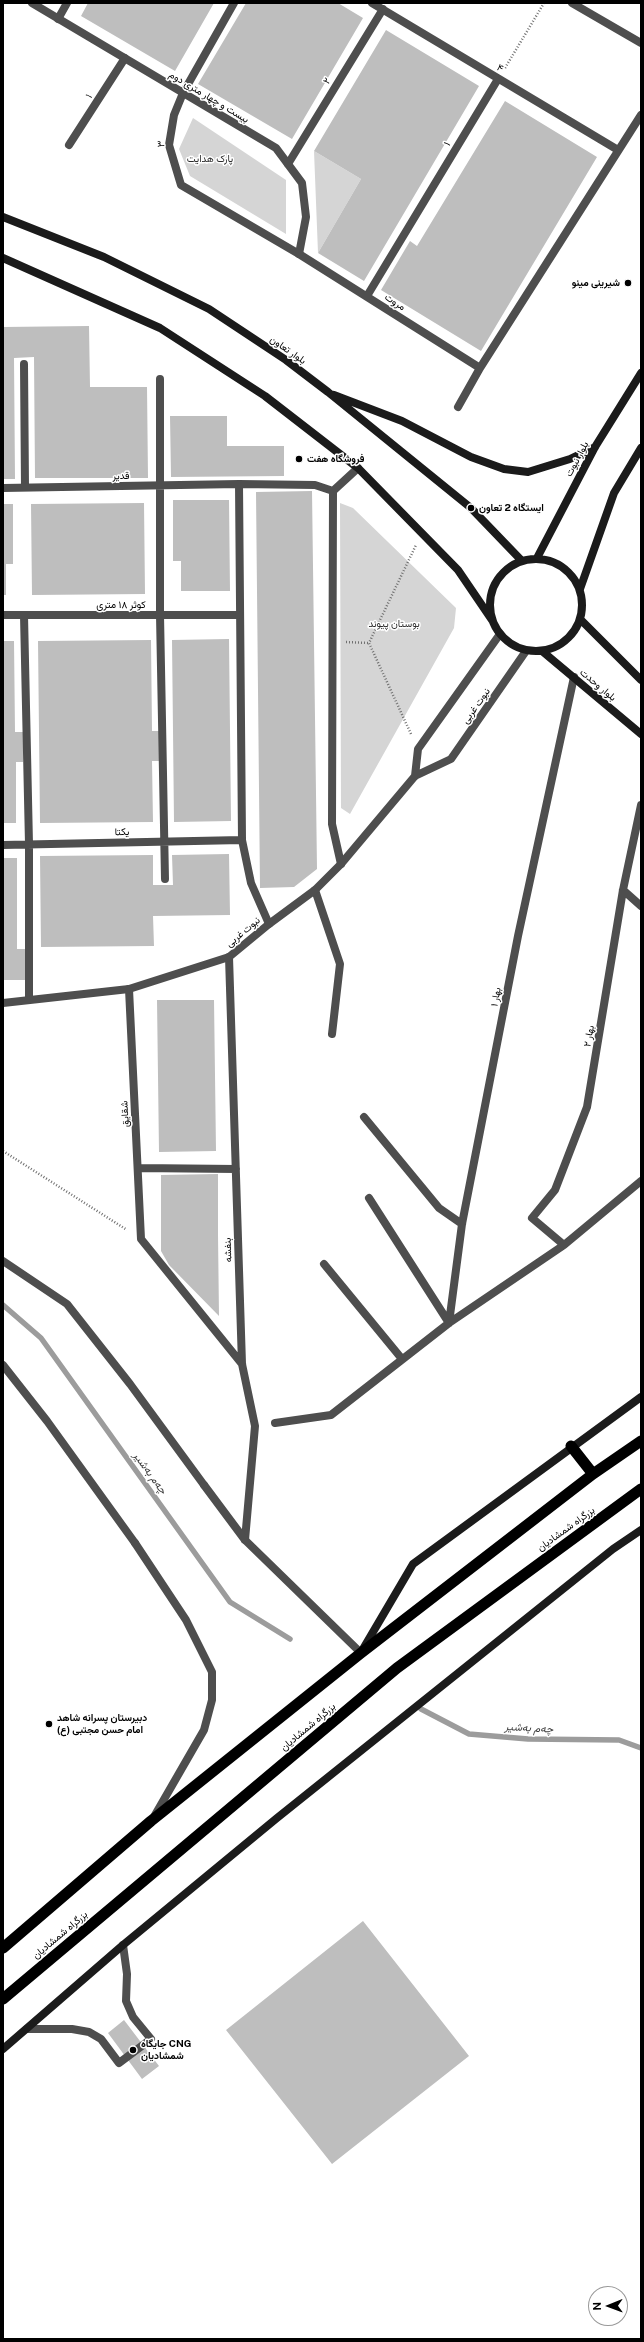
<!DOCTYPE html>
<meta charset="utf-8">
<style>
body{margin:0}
#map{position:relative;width:644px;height:2342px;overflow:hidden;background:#fff;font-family:"Public Sans",sans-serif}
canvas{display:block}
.frame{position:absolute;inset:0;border:4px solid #000;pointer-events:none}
.north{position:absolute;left:588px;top:2286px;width:40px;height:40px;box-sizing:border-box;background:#fff;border:1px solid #999;border-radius:50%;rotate:269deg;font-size:11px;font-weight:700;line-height:16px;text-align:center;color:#000}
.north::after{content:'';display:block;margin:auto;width:14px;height:18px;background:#000;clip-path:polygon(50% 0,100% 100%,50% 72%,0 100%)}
</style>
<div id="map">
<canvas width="644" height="2342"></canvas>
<div class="frame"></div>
<div class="north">N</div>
</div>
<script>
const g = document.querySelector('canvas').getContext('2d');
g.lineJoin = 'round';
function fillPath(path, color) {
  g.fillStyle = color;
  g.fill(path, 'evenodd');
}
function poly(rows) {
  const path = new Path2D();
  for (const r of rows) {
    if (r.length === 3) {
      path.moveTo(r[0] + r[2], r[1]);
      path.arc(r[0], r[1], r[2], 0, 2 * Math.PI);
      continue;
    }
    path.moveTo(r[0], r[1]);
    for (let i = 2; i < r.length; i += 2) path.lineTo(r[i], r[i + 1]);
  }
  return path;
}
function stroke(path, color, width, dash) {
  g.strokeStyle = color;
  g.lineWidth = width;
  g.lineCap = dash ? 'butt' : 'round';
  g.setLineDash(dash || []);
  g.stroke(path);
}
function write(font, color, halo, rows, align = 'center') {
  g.font = font + ' "Public Sans",Vazirmatn,sans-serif';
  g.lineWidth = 3;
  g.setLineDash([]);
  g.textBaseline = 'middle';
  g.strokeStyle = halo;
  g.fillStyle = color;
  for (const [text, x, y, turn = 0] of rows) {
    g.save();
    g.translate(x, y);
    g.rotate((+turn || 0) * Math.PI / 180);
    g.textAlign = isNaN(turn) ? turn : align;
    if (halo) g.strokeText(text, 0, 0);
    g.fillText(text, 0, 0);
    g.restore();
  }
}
fillPath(poly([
 [193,118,286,180,286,234,190,176,179,149],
 [314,151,361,179,318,253],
 [340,503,353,508,456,608,454,628,350,814,341,808]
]), '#d5d5d5');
stroke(poly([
 [3,1305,41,1338,230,1602,290,1639],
 [421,1709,469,1734,528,1739,619,1740,641,1748]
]), '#9c9c9c', 5.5);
fillPath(poly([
 [88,3,214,3,175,71,81,16],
 [246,3,338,3,363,18,292,139,198,84],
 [386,30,479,86,364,281,318,253,361,179,314,151],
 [505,101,597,157,481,351,381,290,410,241,417,246],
 [89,326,90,387,147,387,148,478,35,478,34,357,14,358,15,479,3,479,3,327],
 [170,416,227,416,227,446,284,446,284,476,171,477],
 [312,491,317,869,294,887,260,888,256,492],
 [173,500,229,500,230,591,181,591,181,561,173,561],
 [144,503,145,594,32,595,31,504],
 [3,504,13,504,13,564,6,564,6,595,3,595],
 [229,639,231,821,174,822,172,640],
 [151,640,152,731,159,731,159,761,152,761,153,822,40,823,38,641],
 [3,641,14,641,15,732,23,732,23,762,16,762,16,823,3,823],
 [229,854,230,915,153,916,154,946,41,947,40,856,153,855,153,885,173,885,172,855],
 [3,858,17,858,17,949,25,949,25,980,3,980],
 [157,1000,214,1000,216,1151,159,1152],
 [218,1174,218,1235,219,1316,169,1265,161,1251,161,1175],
 [363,1921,469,2056,332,2164,226,2030],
 [124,2020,159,2066,142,2079,108,2033]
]), '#bebebe');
stroke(poly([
 [505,68,544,3],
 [346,642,369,643],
 [411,734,369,643,416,545],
 [3,1151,127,1230]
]), '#707070', 2.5, [1, 2]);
stroke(poly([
 [27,2029,72,2029,89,2032,101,2039,119,2063,151,2039,133,2017,126,2001,127,1974,123,1945]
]), '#4e4e4e', 8);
stroke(poly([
 [234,3,183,93,174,115,169,145,181,185,299,254,480,368],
 [372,3,618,150],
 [58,19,67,3],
 [69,145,125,58],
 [288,164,383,9],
 [367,296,498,79],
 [24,364,25,487],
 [160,379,160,615,165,879],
 [458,407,480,368,641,115],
 [239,484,242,840,251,883,269,924],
 [3,488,239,484,315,485,333,491],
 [24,615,29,844,29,999],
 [3,845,242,840],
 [341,864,332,824,333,491,358,468],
 [315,890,340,964,332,1034],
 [623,890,641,906],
 [229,957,242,1364,255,1426,245,1540],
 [129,989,141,1239,242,1364],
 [364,1117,439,1208,462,1224],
 [138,1168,236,1169],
 [369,1198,449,1323],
 [564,1245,532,1218,555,1190,587,1107,623,890,641,805],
 [3,1261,67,1304,130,1384,204,1485],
 [324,1264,402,1359],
 [449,1323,462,1224,518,936,574,677],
 [3,1365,47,1421,135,1543],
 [275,1423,331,1415,449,1323,564,1245,641,1181]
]), '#4e4e4e', 8);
stroke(poly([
 [32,3,276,148,302,183,306,217,299,254],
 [572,3,641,43],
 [3,615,239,615],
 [415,776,418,749,500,634],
 [3,1003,129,989,229,957,269,924,315,890,341,864,415,776,451,759,526,651],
 [204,1485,245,1540,361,1653],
 [135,1543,186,1620,212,1672,212,1700,204,1730,155,1815]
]), '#4e4e4e', 8);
stroke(poly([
 [3,217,104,257,209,309,286,360,328,392,471,508,521,560],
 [3,258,160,328,265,396,358,468,458,570,492,620],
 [334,395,402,421,471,457,504,469,528,472,570,459,595,447],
 [537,558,595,447,641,373],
 [536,605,46],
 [580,589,614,493,641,448],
 [580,619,641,680],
 [542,651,641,734],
 [363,1649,413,1564,641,1397],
 [3,2049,123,1945,277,1818,613,1549,641,1530]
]), '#1b1b1b', 8);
stroke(poly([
 [571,1446,593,1474],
 [3,1948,151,1821,361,1653,593,1474,641,1441],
 [3,1999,397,1668,641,1489]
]), '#000', 11);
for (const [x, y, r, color] of [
 [628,283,4,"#000"],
 [299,459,4,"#000"],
 [471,508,4,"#000"],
 [49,1724,4,"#000"],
 [133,2050,4,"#000"]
]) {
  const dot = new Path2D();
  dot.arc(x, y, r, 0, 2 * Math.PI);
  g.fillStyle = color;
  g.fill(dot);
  stroke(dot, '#fff', 1.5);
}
write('10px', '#000', '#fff', [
 ["۴",500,68,31],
 ["۲",327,81,-59],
 ["۱",89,96,-57],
 ["بیست و چهار متری دوم",209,97,31],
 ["۳",161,144,-91],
 ["۱",447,144,-59],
 ["مروت",395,302,33],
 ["بلوار تعاون",288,350,35],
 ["بلوار نبوت",577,459,-62],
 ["قدیر",121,476,-1],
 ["کوثر ۱۸ متری",121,605],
 ["بلوار وحدت",598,685,40],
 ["نبوت غربی",476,706,-55],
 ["یکتا",122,832,-1],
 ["نبوت غربی",243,932,-40],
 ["بهار ۱",496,997,-79],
 ["بهار ۲",589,1036,-80],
 ["شقایق",125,1114,-93],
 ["بنفشه",228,1250,-92],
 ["بزرگراه شمشادیان",566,1529,-36],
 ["بزرگراه شمشادیان",308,1727,-40],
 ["بزرگراه شمشادیان",60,1935,-40]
]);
write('10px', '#2c2c2c', '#fff', [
 ["پارک‌ هدایت",210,159],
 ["بوستان پیوند",394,624]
]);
write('bold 10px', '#000', '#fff', [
 ["شیرینی مینو",620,283,"right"],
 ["فروشگاه هفت",307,459],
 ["ایستگاه 2 تعاون",479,508],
 ["دبیرستان پسرانه شاهد",57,1718],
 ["امام حسن مجتبی (ع)",57,1730],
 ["جایگاه CNG",141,2044],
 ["شمشادیان",141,2056]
], 'left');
write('italic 11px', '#3d3d3d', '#fff', [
 ["چەم بەشیر",150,1473,54],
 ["چەم بەشیر",529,1728,3]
]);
</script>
